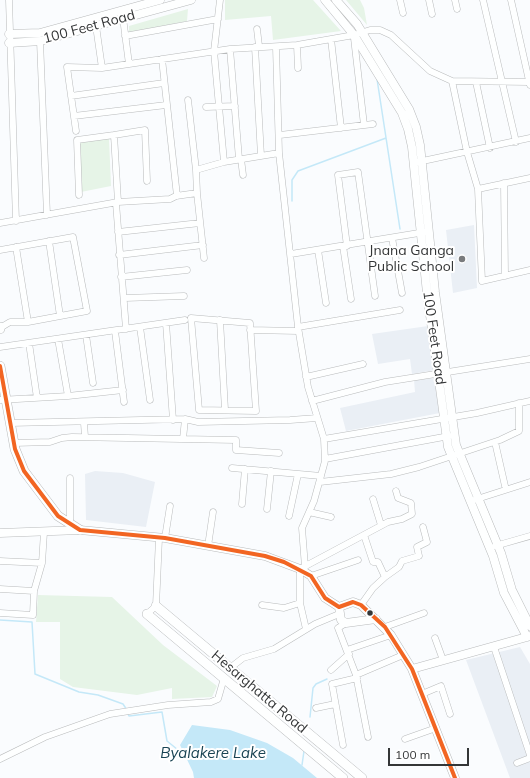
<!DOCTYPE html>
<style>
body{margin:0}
#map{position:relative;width:530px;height:778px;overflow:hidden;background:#fafcfe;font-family:Mulish,sans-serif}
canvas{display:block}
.scale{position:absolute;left:388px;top:748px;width:81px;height:18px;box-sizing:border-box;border:2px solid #343637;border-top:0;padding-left:5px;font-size:12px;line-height:14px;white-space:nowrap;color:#343637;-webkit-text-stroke:3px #fff;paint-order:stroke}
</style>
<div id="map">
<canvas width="530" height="778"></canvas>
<div class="scale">100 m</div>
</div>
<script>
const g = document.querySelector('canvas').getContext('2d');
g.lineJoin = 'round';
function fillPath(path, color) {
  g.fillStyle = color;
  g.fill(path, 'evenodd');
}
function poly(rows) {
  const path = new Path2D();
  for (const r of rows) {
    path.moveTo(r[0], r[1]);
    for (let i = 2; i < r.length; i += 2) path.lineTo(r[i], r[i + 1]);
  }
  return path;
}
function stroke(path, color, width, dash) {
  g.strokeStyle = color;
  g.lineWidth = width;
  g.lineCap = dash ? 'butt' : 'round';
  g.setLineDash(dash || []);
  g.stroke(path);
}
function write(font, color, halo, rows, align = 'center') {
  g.font = font + ' Mulish,sans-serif';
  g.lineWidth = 4;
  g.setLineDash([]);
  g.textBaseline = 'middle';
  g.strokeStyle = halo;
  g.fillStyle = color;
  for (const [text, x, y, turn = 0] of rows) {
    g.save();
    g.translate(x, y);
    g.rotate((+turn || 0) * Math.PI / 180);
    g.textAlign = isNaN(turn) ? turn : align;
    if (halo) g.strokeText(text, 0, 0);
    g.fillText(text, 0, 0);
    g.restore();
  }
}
fillPath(poly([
 [474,225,477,288,453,293,446,230],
 [428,326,435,370,412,374,410,359,378,364,372,334],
 [434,378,440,413,346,431,340,408,415,392,414,380],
 [95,471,123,473,155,482,146,527,86,520,85,474],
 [520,647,530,664,530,778,510,778,466,660]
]), '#eaeff5');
fillPath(poly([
 [225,0,313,0,341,31,273,40,271,16,225,20],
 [346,0,360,0,364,8,367,25],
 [188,9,187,21,129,33,129,26],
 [109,138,111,186,81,192,79,142],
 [38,595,112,597,163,645,217,686,212,697,172,699,172,688,137,695,73,687,60,679,60,622,36,622]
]), '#e6f4e7');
fillPath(poly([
 [192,725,230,730,267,743,293,758,317,778,194,778,193,772,180,745]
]), '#c4e8f8');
stroke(poly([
 [377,79,400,229],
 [292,201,292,180,298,171,386,138],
 [0,620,32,622,35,674,79,692,98,695,123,704,127,710],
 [128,714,129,716,162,712,167,741,188,758],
 [310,717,313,688,316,684,327,679],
 [302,765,304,751]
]), '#c4e8f8', 1.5);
const street = poly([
 [9,0,16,221],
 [220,0,214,51,224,162],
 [400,0,403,13],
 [429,0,432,14],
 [455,0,457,9],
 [483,0,516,142],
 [511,0,530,85],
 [123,18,129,64],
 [96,26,102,68],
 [257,29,259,46],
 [125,36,218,19],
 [354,38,364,125],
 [331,39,341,128],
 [40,41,47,215],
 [297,45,298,68],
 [255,47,261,156],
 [276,47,279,153,298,327,308,387,324,439,325,461,314,501,302,528,305,567],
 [230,49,239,159],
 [162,59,177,196],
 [476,82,490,148],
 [529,82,452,81,467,152,478,189,482,281,530,270],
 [71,96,164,83],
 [188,100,196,170],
 [206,107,235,106],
 [74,116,166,105],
 [76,131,67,67,102,68,230,49,297,45,354,35,370,30,380,30,391,35,430,71,452,81],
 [280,135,373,124],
 [241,159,243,175],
 [418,162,530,138],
 [504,183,505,276],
 [478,189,530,178],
 [197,193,204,258],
 [79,195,77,140,114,135],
 [118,202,114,135,145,130,147,181],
 [116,203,126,329],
 [0,223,118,202,170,199,176,196,197,193,196,170,224,162,279,153],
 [118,232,200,223],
 [392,238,402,293],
 [49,241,60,316],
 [343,246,351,299],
 [347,246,338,175,358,172,375,296],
 [16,247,28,322],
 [0,250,73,237,87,311,28,322,10,322,0,328],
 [318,250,326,303],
 [291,254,425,232],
 [119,255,203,245],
 [121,277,187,270],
 [125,298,184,296],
 [191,318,250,323,256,411,199,410,191,318],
 [220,320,225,410],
 [166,323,173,420],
 [140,327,150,400],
 [298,327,400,310],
 [250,330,298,331],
 [115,331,124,402],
 [86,335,93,383],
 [58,339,68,396],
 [29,343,37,398],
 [0,347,185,320],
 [306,377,363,364],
 [0,400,68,396,123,390],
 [312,401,385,382,530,359],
 [10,423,185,419,198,422,290,420,317,418],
 [84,423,85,437],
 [183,439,185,419],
 [324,439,477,413,530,401],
 [495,442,505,486],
 [14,443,50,442,62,438,72,437,236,440,236,450,279,453],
 [325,459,449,436],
 [232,468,321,476],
 [320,482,391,474,419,467,500,440,519,431,519,403],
 [373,499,381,525],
 [474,500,530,482],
 [242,504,245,469],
 [267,509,271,471],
 [309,512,331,517],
 [289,516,298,474],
 [70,523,70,478],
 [165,538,170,506],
 [208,546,213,512],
 [495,546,530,536],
 [0,561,42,563],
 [311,576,358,560],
 [385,577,399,567,402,561,419,556,417,547,427,542,423,527],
 [0,589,34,591],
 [262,605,284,608,300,603],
 [361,605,373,588,385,577,378,562,373,562,364,535],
 [0,613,33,615,34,591,42,563,44,532],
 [147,614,156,606,159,538],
 [346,623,338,628,356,675,368,737],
 [385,627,424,613],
 [306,629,300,603,300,569,388,522,402,519,412,514,411,503,398,498,396,491],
 [435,638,443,660],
 [494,647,530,755],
 [347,650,391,635],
 [230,668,243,658,274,649,315,624,339,614],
 [331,670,349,654],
 [356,675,403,655],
 [422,694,441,686,450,714],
 [316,708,335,704],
 [405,739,436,728],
 [343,745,332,684,357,678],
 [0,759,45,737,110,714,168,705,211,702,218,699,224,678],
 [517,763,530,758]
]);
const secondary = poly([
 [325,0,354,35,402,113,408,129,412,147,427,293,448,447,493,556,504,593,527,637],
 [336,0,357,24,409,109,416,127,420,145,435,292,456,445,501,553,512,590,530,626],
 [9,34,40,33,160,0],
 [9,43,41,41,191,0],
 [0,533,80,530,165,538,265,556,300,569,311,576,325,598,339,607,353,602,361,605,391,635,412,669,455,778],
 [339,607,341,620,346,623,376,619],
 [412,669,530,636]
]);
const primary = poly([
 [0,327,0,329],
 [0,366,15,449,24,471,58,516,80,530],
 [156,606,362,778],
 [147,614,343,778]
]);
stroke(street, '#b9bbbc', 7);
stroke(secondary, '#b9bbbc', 9);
stroke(primary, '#b9bbbc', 10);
stroke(street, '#feffff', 6);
stroke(secondary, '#feffff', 8);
stroke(primary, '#feffff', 9);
stroke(poly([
 [0,366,15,449,24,471,58,516,80,530,165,538,265,556,284,562,311,576,325,598,339,607,353,602,361,605,385,627,412,669,455,778]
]), '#f26522', 4);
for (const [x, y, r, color] of [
 [462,259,4,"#797b7d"],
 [370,613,3.5,"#343637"]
]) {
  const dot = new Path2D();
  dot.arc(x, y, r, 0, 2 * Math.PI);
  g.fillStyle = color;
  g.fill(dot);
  stroke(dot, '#fff', 1.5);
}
write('14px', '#343637', '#fff', [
 ["100 Feet Road",89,27,-15],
 ["100 Feet Road",434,338,82],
 ["Hesarghatta Road",259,692,40]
]);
write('14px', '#343637', '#fff', [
 ["Jnana Ganga",454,251],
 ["Public School",454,267]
], 'right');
write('italic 15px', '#194353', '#fff', [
 ["Byalakere Lake",213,753]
]);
</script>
